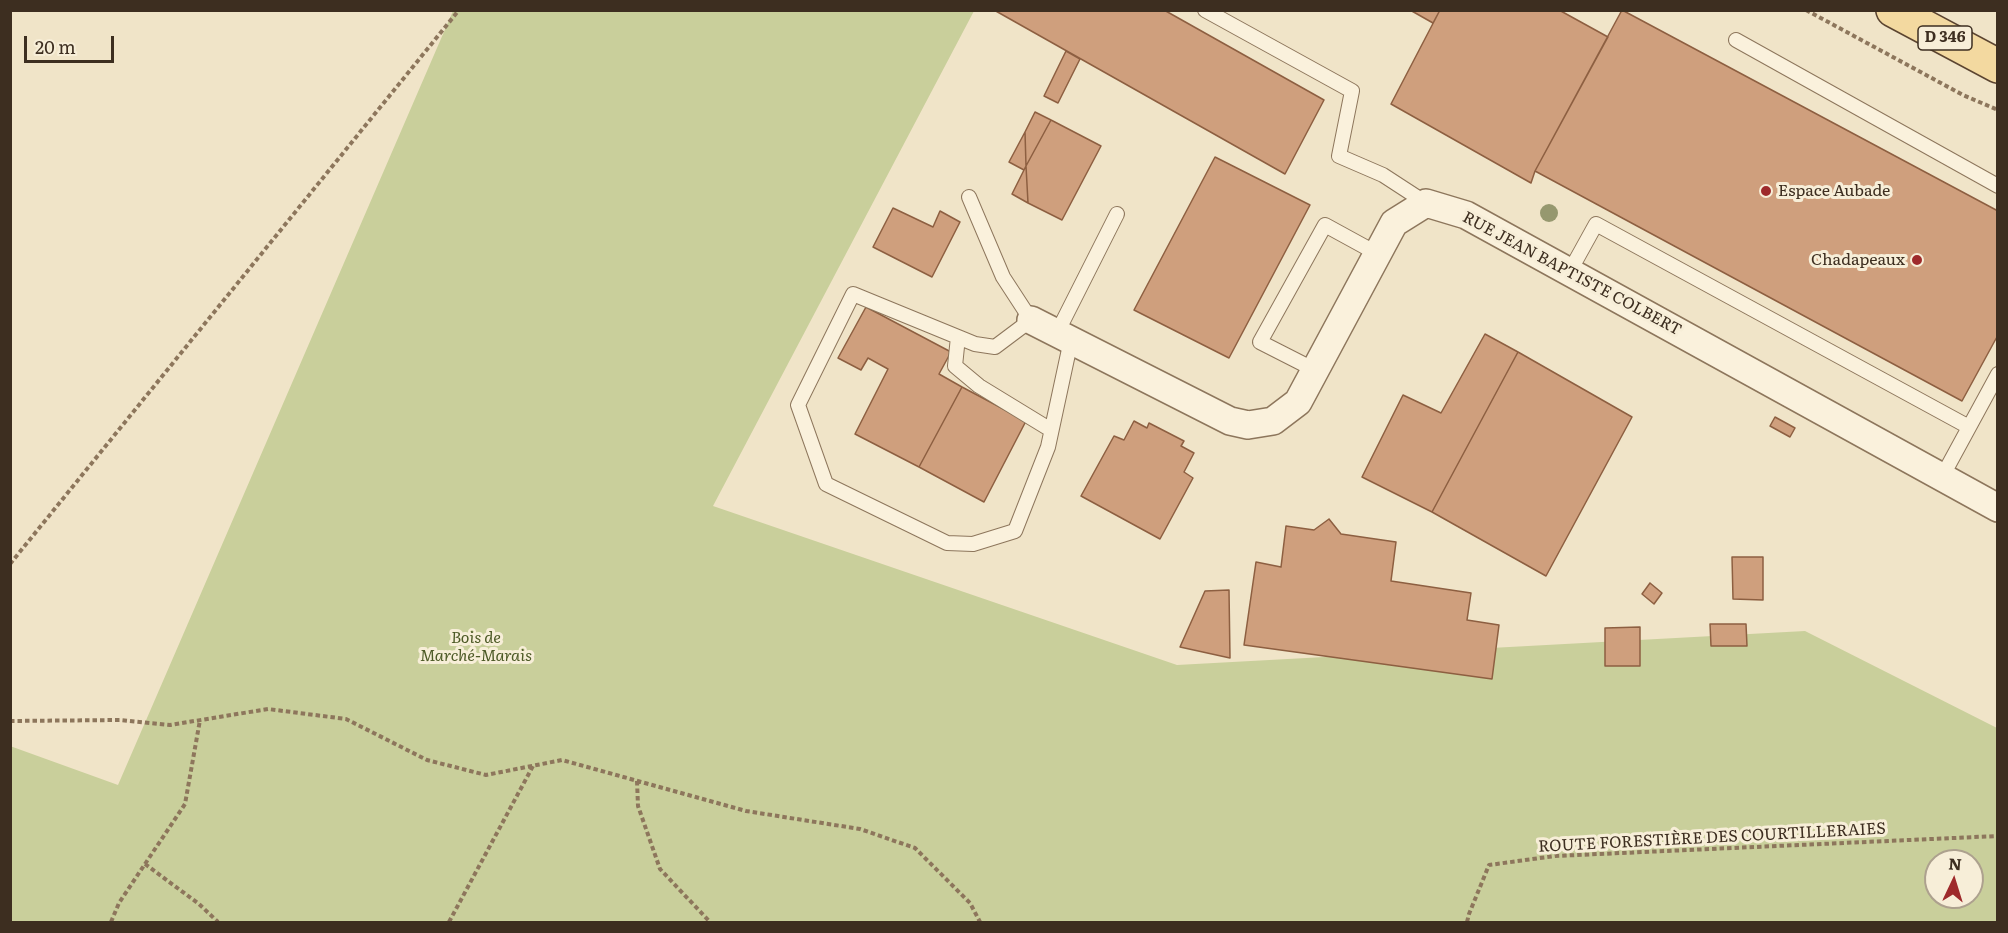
<!DOCTYPE html>
<meta charset="utf-8">
<style>
body{margin:0}
#map{position:relative;width:2008px;height:933px;overflow:hidden;background:#f0e4c8;font-family:Literata,serif}
canvas{display:block}
.frame{position:absolute;inset:0;border:12px solid #3d2e20;pointer-events:none}
.north{position:absolute;left:1924px;top:849px;width:60px;height:60px;box-sizing:border-box;background:#f7eed8;border:2px solid #ada18e;border-radius:50%;rotate:4deg;font-size:16px;font-weight:700;line-height:24px;text-align:center;color:#3d2e20}
.north::after{content:'';display:block;margin:auto;width:21px;height:27px;background:#9e2a2b;clip-path:polygon(50% 0,100% 100%,50% 72%,0 100%)}
.scale{position:absolute;left:24px;top:36px;width:90px;height:27px;box-sizing:border-box;border:3px solid #3d2e20;border-top:0;padding-left:8px;font-size:18px;line-height:21px;white-space:nowrap;color:#3d2e20;-webkit-text-stroke:4px #f7eed8;paint-order:stroke}
</style>
<div id="map">
<canvas width="2008" height="933"></canvas>
<div class="frame"></div>
<div class="north">N</div>
<div class="scale">20 m</div>
</div>
<script>
const g = document.querySelector('canvas').getContext('2d');
g.lineJoin = 'round';
function fillPath(path, color) {
  g.fillStyle = color;
  g.fill(path, 'evenodd');
}
function poly(rows) {
  const path = new Path2D();
  for (const r of rows) {
    path.moveTo(r[0], r[1]);
    for (let i = 2; i < r.length; i += 2) path.lineTo(r[i], r[i + 1]);
  }
  return path;
}
function stroke(path, color, width, dash) {
  g.strokeStyle = color;
  g.lineWidth = width;
  g.lineCap = dash ? 'butt' : 'round';
  g.setLineDash(dash || []);
  g.stroke(path);
}
function write(font, color, halo, rows, align = 'center') {
  g.font = font + ' Literata,serif';
  g.lineWidth = 6;
  g.setLineDash([]);
  g.textBaseline = 'middle';
  g.strokeStyle = halo;
  g.fillStyle = color;
  for (const [text, x, y, turn = 0] of rows) {
    g.save();
    g.translate(x, y);
    g.rotate((+turn || 0) * Math.PI / 180);
    g.textAlign = isNaN(turn) ? turn : align;
    if (halo) g.strokeText(text, 0, 0);
    g.fillText(text, 0, 0);
    g.restore();
  }
}
fillPath(poly([
 [453,11,974,11,713,506,1177,665,1805,631,1997,728,1997,922,11,922,10,746,118,785],
 [1936,861,1972,861,1972,897,1936,897]
]), '#c9cf9b');
const building = poly([
 [994,10,1164,10,1324,100,1285,174,994,10],
 [1410,10,1440,10,1433,23,1410,10],
 [1440,10,1559,10,1608,37,1535,171,1531,183,1391,104,1440,10],
 [1622,10,1998,211,1998,335,1962,401,1535,171,1622,10],
 [1066,51,1080,59,1058,103,1044,96,1066,51],
 [1035,112,1051,120,1026,166,1025,132,1035,112],
 [1051,120,1101,146,1062,220,1028,203,1026,166,1051,120],
 [1025,132,1026,166,1024,170,1009,162,1025,132],
 [1215,157,1310,205,1229,358,1134,310,1215,157],
 [1026,166,1028,203,1012,194,1026,166],
 [893,208,933,227,940,211,960,222,932,277,873,247,893,208],
 [866,307,951,352,939,374,962,387,919,467,855,434,888,369,868,358,861,370,838,358,866,307],
 [1485,334,1518,352,1432,512,1362,477,1403,395,1441,413,1485,334],
 [1518,352,1632,417,1546,576,1432,512,1518,352],
 [962,387,1026,421,984,502,919,467,962,387],
 [1775,417,1795,428,1790,437,1770,426,1775,417],
 [1134,421,1147,428,1149,423,1184,441,1181,446,1194,453,1184,472,1193,478,1160,539,1081,496,1114,436,1124,440,1134,421],
 [1329,519,1341,534,1396,542,1391,581,1471,593,1467,620,1499,625,1492,679,1244,645,1256,562,1281,567,1286,526,1314,530,1329,519],
 [1732,557,1763,557,1763,600,1733,599,1732,557],
 [1650,583,1662,593,1654,604,1642,594,1650,583],
 [1229,590,1230,658,1180,647,1205,591,1229,590],
 [1710,624,1746,624,1747,646,1711,646,1710,624],
 [1640,627,1640,666,1605,666,1605,628,1640,627]
]);
fillPath(building, '#cf9f7d');
stroke(building, '#8d5f41', 1.5);
const lane = poly([
 [1205,10,1352,91,1339,156,1383,175,1426,203],
 [1736,40,1998,186],
 [969,197,1003,277,1031,320,995,347,975,344,853,294,798,405,826,484,947,543,973,544,1015,531,1048,447,1071,340],
 [1570,271,1596,224,1969,427],
 [1057,333,1117,214],
 [958,337,955,366,979,386,1051,430],
 [1315,370,1260,342,1325,225,1378,254],
 [1942,477,1998,374]
]);
const street = poly([
 [1031,320,1230,421,1248,425,1273,421,1298,402,1394,223,1426,203,1466,215,1998,508]
]);
const primary = poly([
 [1893,10,1998,66]
]);
stroke(lane, '#8d765c', 16);
stroke(street, '#8d765c', 30);
stroke(primary, '#5b4430', 36);
stroke(poly([
 [1806,10,1963,95,1998,110],
 [10,564,459,10],
 [10,721,120,720,170,725,268,709,346,719,427,760,486,775,562,760,746,811,860,829,915,848,970,903,980,922],
 [637,781,638,806,660,869,710,922],
 [145,864,199,904,218,922],
 [111,922,119,903,185,804,200,720],
 [449,922,533,766],
 [1467,922,1469,914,1489,865,1555,856,1998,836]
]), '#8d765c', 4, [4.5, 3]);
stroke(lane, '#faf1dc', 14);
stroke(street, '#faf1dc', 27);
stroke(primary, '#f3d9a0', 33);
g.fillStyle = '#96986f';
for (const [x, y] of [
 [1549,213]
]) {
  g.beginPath();
  g.arc(x, y, 9, 0, 2 * Math.PI);
  g.fill();
}
for (const [x, y, r, color] of [
 [1766,191,6,"#9e2a2b"],
 [1917,260,6,"#9e2a2b"]
]) {
  const dot = new Path2D();
  dot.arc(x, y, r, 0, 2 * Math.PI);
  g.fillStyle = color;
  g.fill(dot);
  stroke(dot, '#f7eed8', 2);
}
for (const [x, y, w] of [
 [1945,38,54]
]) {
  const box = new Path2D();
  box.roundRect(x - w / 2, y - 12, w, 24, 4.5);
  g.fillStyle = '#f7eed8';
  g.fill(box);
  stroke(box, '#3d2e20', 1.5);
}
write('bold 15px', '#3d2e20', null, [
 ["D 346",1945,38]
]);
write('16px', '#3d2e20', '#f7eed8', [
 ["Espace Aubade",1778,191],
 ["Chadapeaux",1905,260,"right"]
], 'left');
write('16px', '#3d2e20', '#f7eed8', [
 ["RUE JEAN BAPTISTE COLBERT",1572,274,28],
 ["ROUTE FORESTIÈRE DES COURTILLERAIES",1712,838,-3]
]);
write('italic 16px', '#4d5a26', '#f7eed8', [
 ["Bois de",476,638],
 ["Marché-Marais",476,656]
]);
</script>
